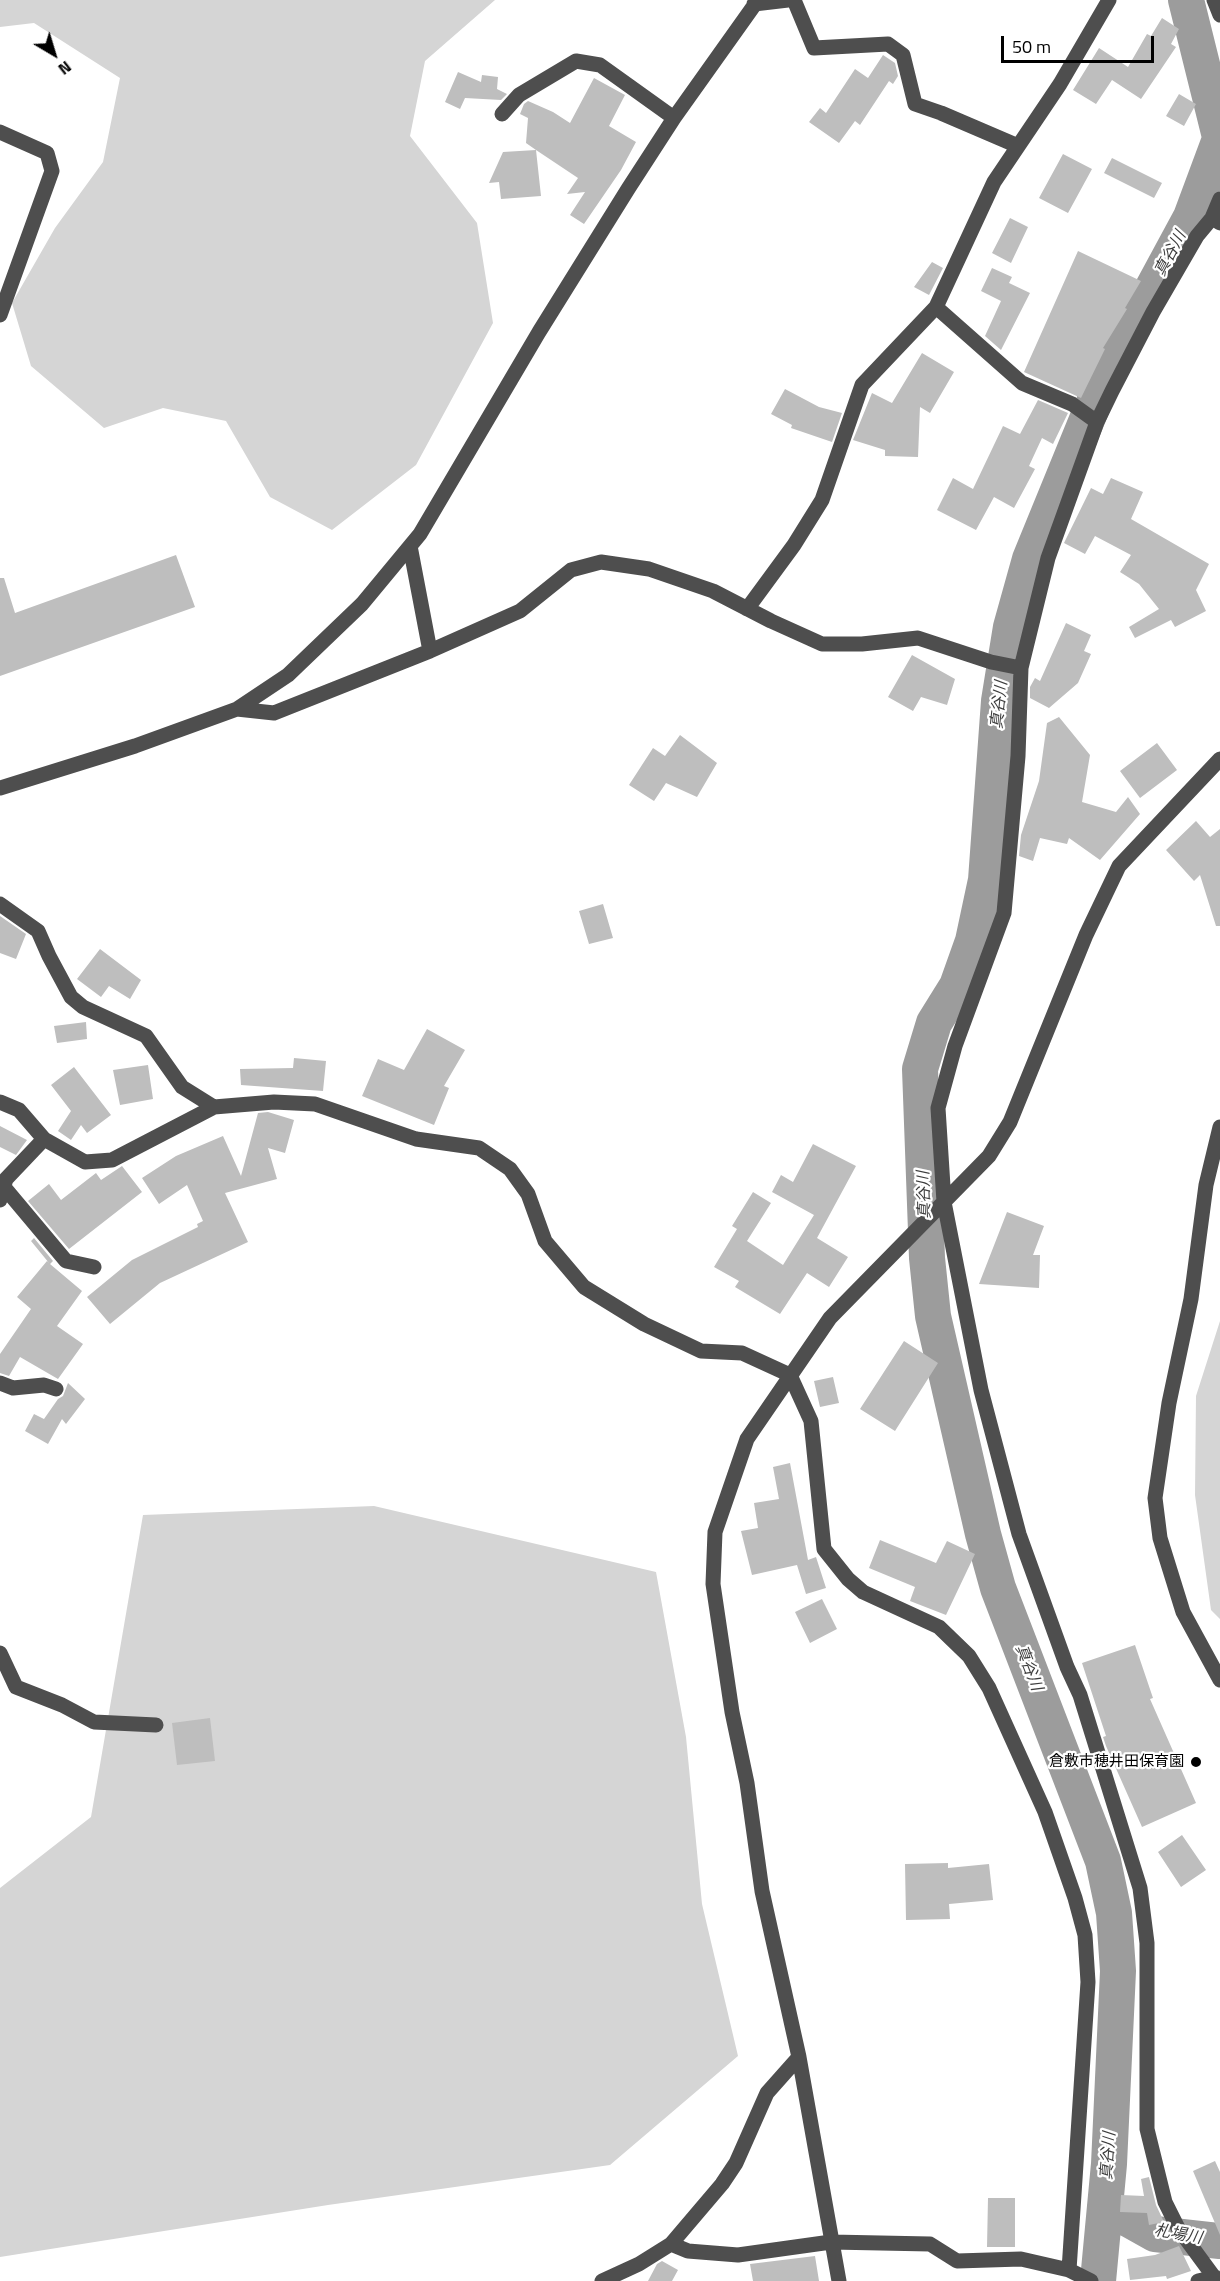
<!DOCTYPE html>
<meta charset="utf-8">
<style>
body{margin:0}
#map{position:relative;width:1220px;height:2281px;overflow:hidden;background:#fff;font-family:"Titillium Web",sans-serif}
canvas{display:block}
.north{position:absolute;left:24px;top:24px;width:60px;height:60px;-webkit-text-stroke:4px #fff;paint-order:stroke;rotate:142deg;font-size:16px;font-weight:700;line-height:24px;text-align:center;color:#000}
.north::after{content:'';display:block;margin:auto;width:21px;height:27px;background:#000;clip-path:polygon(50% 0,100% 100%,50% 72%,0 100%)}
.scale{position:absolute;left:1001px;top:36px;width:153px;height:27px;box-sizing:border-box;border:3px solid #000;border-top:0;padding-left:8px;font-size:18px;line-height:21px;white-space:nowrap;color:#000;-webkit-text-stroke:4px #fff;paint-order:stroke}
</style>
<div id="map">
<canvas width="1220" height="2281"></canvas>
<div class="north">N</div>
<div class="scale">50 m</div>
</div>
<script>
const g = document.querySelector('canvas').getContext('2d');
g.lineJoin = 'round';
function fillPath(path, color) {
  g.fillStyle = color;
  g.fill(path, 'evenodd');
}
function poly(rows) {
  const path = new Path2D();
  for (const r of rows) {
    path.moveTo(r[0], r[1]);
    for (let i = 2; i < r.length; i += 2) path.lineTo(r[i], r[i + 1]);
  }
  return path;
}
function stroke(path, color, width, dash) {
  g.strokeStyle = color;
  g.lineWidth = width;
  g.lineCap = dash ? 'butt' : 'round';
  g.setLineDash(dash || []);
  g.stroke(path);
}
function write(font, color, halo, rows, align = 'center') {
  g.font = font + ' "Titillium Web","Noto Sans JP",sans-serif';
  g.lineWidth = 4.5;
  g.setLineDash([]);
  g.textBaseline = 'middle';
  g.strokeStyle = halo;
  g.fillStyle = color;
  for (const [text, x, y, turn = 0] of rows) {
    g.save();
    g.translate(x, y);
    g.rotate((+turn || 0) * Math.PI / 180);
    g.textAlign = isNaN(turn) ? turn : align;
    if (halo) g.strokeText(text, 0, 0);
    g.fillText(text, 0, 0);
    g.restore();
  }
}
fillPath(poly([
 [0,0,495,0,425,61,410,136,477,223,493,323,416,465,332,530,270,497,226,421,163,408,104,428,31,366,12,303,55,228,103,162,120,78,34,23,0,27],
 [1220,1321,1220,1619,1211,1610,1195,1495,1196,1396],
 [374,1506,656,1572,686,1737,702,1904,738,2056,610,2165,328,2205,0,2257,0,1888,91,1817,143,1515]
]), '#d5d5d5');
stroke(poly([
 [1186,0,1220,137],
 [1105,2206,1155,2234,1220,2241],
 [1098,2281,1109,2164,1118,1971,1114,1913,1103,1861,998,1588,983,1534,933,1316,927,1258,920,1069,934,1023,957,986,973,941,986,880,999,701,1011,627,1030,559,1104,378,1191,217,1220,139]
]), '#9c9c9c', 36);
fillPath(poly([
 [1162,18,1179,29,1171,44,1176,47,1141,99,1112,80,1096,104,1073,90,1099,48,1128,67,1147,34,1151,36],
 [883,55,895,63,898,76,893,84,889,81,860,125,855,121,839,143,809,122,820,108,826,113,855,69,868,78],
 [458,72,481,82,482,75,498,77,497,89,507,94,501,100,465,98,460,109,445,102],
 [594,78,625,95,609,126,636,142,621,170,584,224,570,215,585,192,567,194,578,178,536,150,541,196,501,199,499,182,489,183,503,152,536,150,526,143,528,118,520,114,524,104,528,101,553,112,570,123],
 [1179,94,1196,104,1184,126,1166,116],
 [1063,154,1092,169,1068,213,1039,198],
 [1112,158,1162,183,1154,198,1104,173],
 [1010,218,1028,227,1011,263,992,253],
 [1078,251,1141,281,1125,308,1127,309,1103,348,1105,349,1081,398,1024,372],
 [932,262,943,268,929,295,914,287],
 [992,268,1012,277,1009,283,1030,293,1001,350,985,336,1001,301,981,291],
 [922,353,954,372,930,413,920,407,918,457,885,456,885,450,853,440,872,393,892,403],
 [785,389,819,407,842,413,832,442,791,428,792,425,771,414],
 [1038,400,1068,413,1053,444,1042,438,1029,466,1035,469,1014,508,994,497,976,530,937,510,953,478,973,489,1003,426,1020,434],
 [1111,478,1143,492,1131,519,1209,564,1196,590,1206,611,1175,627,1171,620,1135,638,1129,627,1159,609,1139,584,1120,572,1131,555,1095,536,1085,554,1064,543,1091,488,1103,494],
 [176,555,195,607,0,676,0,578,4,578,15,613],
 [1066,623,1091,635,1084,651,1091,654,1078,683,1049,708,1030,698,1030,687,1035,678,1040,681],
 [912,655,955,679,947,705,921,697,913,711,888,697],
 [1059,717,1090,755,1082,802,1116,812,1128,797,1140,814,1100,860,1069,838,1067,844,1040,838,1033,861,1019,856,1021,835,1039,781,1047,723],
 [680,735,717,763,697,797,666,783,654,801,629,785,653,748,665,756],
 [1157,743,1177,770,1140,798,1120,771],
 [1196,821,1210,837,1220,829,1220,926,1216,926,1200,875,1194,881,1166,850],
 [603,904,613,938,589,944,579,911],
 [0,916,26,934,16,959,0,953],
 [100,949,141,980,130,999,109,986,101,997,77,979],
 [86,1022,87,1039,57,1043,54,1026],
 [427,1029,465,1050,444,1086,449,1088,434,1125,362,1096,378,1059,404,1070],
 [294,1058,326,1061,323,1091,241,1085,240,1069,293,1068],
 [148,1065,153,1099,120,1105,113,1070],
 [74,1067,111,1115,87,1133,81,1125,71,1140,58,1131,71,1111,51,1085],
 [268,1112,294,1120,285,1153,268,1148,277,1179,225,1193,248,1242,160,1283,110,1324,87,1297,132,1260,198,1227,197,1224,203,1221,187,1185,159,1204,142,1178,176,1156,223,1136,241,1176,258,1113],
 [0,1126,27,1140,16,1155,0,1147],
 [813,1144,856,1166,817,1238,848,1257,829,1287,807,1273,780,1314,735,1287,739,1281,714,1267,737,1229,732,1226,753,1192,771,1203,747,1241,783,1265,814,1215,772,1192,781,1175,793,1182],
 [122,1166,142,1192,69,1249,28,1201,49,1184,61,1200,96,1173,101,1180],
 [1007,1212,1044,1226,1033,1255,1040,1255,1039,1288,979,1284],
 [34,1238,53,1261,50,1264,82,1291,57,1326,83,1344,58,1379,20,1357,9,1376,0,1373,0,1354,31,1309,17,1297,47,1261,49,1263,31,1241],
 [904,1341,938,1363,895,1431,860,1409],
 [833,1377,839,1403,820,1407,814,1381],
 [68,1383,85,1399,66,1424,62,1419,48,1444,25,1431,34,1414,44,1419,58,1399,63,1396],
 [790,1463,808,1560,816,1557,826,1588,806,1594,797,1565,752,1575,741,1531,758,1528,754,1503,779,1499,773,1467],
 [880,1540,936,1563,947,1541,975,1554,946,1615,910,1601,915,1587,869,1568],
 [822,1599,837,1629,810,1643,795,1612],
 [1135,1645,1153,1698,1150,1699,1196,1803,1142,1827,1106,1746,1103,1737,1106,1736,1082,1663],
 [210,1718,215,1761,177,1765,172,1723],
 [1182,1835,1206,1870,1181,1887,1158,1852],
 [948,1863,948,1868,989,1864,993,1900,949,1904,950,1919,906,1920,905,1864],
 [1215,2161,1220,2172,1220,2235,1193,2171],
 [1149,2177,1156,2205,1164,2222,1149,2225,1147,2213,1120,2212,1121,2195,1144,2196,1141,2179],
 [988,2198,1015,2198,1015,2247,987,2247],
 [1179,2246,1191,2271,1167,2279,1166,2276,1130,2280,1127,2259,1155,2255],
 [815,2256,819,2281,753,2281,750,2264],
 [662,2261,678,2270,672,2281,648,2281,657,2264]
]), '#bebebe');
stroke(poly([
 [794,0,814,48,888,44,903,55,915,104,941,113,1018,146],
 [1214,0,1220,15],
 [754,4,788,0],
 [502,114,519,95,576,61,600,65,674,118],
 [0,132,47,153,52,171,0,315],
 [1212,218,1220,199],
 [936,307,994,182,1060,84,1109,0],
 [410,546,430,651],
 [747,609,794,545,822,500,862,385,936,307,1022,383,1072,404,1097,422],
 [237,709,274,713,430,651,520,611,571,570,601,562,649,569,713,591,771,621,822,644,862,644,918,638,991,662,1021,668],
 [0,788,135,746,237,709,288,675,362,604,420,534,539,332,628,189,674,118,758,0],
 [0,904,38,931,49,956,71,997,83,1007,146,1036,182,1087,214,1107],
 [0,1102,19,1110,44,1139,85,1162,112,1160,214,1107,274,1102,315,1104,416,1139,479,1148,510,1169,528,1194,545,1241,584,1287,644,1324,701,1351,742,1353,790,1375,811,1421,824,1549,848,1579,863,1592,939,1627,969,1656,989,1688,1045,1812,1075,1898,1085,1935,1088,1982,1069,2270],
 [1220,1127,1206,1185,1191,1299,1169,1403,1155,1498,1160,1538,1183,1612,1220,1680],
 [4,1187,66,1261,94,1267],
 [0,1200,6,1179,44,1139],
 [0,1383,13,1388,44,1385,56,1389],
 [0,1653,16,1687,62,1705,94,1722,156,1725],
 [671,2244,688,2251,738,2255,831,2242,930,2244,957,2261,1021,2259,1069,2270,1091,2281],
 [602,2281,639,2264,671,2244,722,2184,736,2163,767,2093,799,2057],
 [839,2281,799,2057,762,1891,747,1783,732,1712,713,1584,715,1532,747,1439,830,1318,989,1156,1010,1122,1086,935,1119,866,1220,759],
 [1198,2281,1215,2277],
 [1217,2281,1178,2228,1165,2202,1147,2129,1147,1943,1140,1888,1080,1695,1067,1667,1019,1534,981,1390,944,1202,938,1108,955,1046,1004,913,1018,756,1021,668,1048,558,1097,422,1112,391,1153,312,1197,236,1212,218,1220,223]
]), '#4e4e4e', 15);
for (const [x, y, r, color] of [
 [1196,1762,6,"#000"]
]) {
  const dot = new Path2D();
  dot.arc(x, y, r, 0, 2 * Math.PI);
  g.fillStyle = color;
  g.fill(dot);
  stroke(dot, '#fff', 2);
}
write('15px', '#000', '#fff', [
 ["倉敷市穂井田保育園",1184,1762]
], 'right');
write('italic 16px', '#3d3d3d', '#fff', [
 ["真谷川",1171,254,-62],
 ["真谷川",1000,705,-84],
 ["真谷川",925,1195,-92],
 ["真谷川",1028,1668,69],
 ["真谷川",1109,2156,-86],
 ["札場川",1178,2235,10]
]);
</script>
